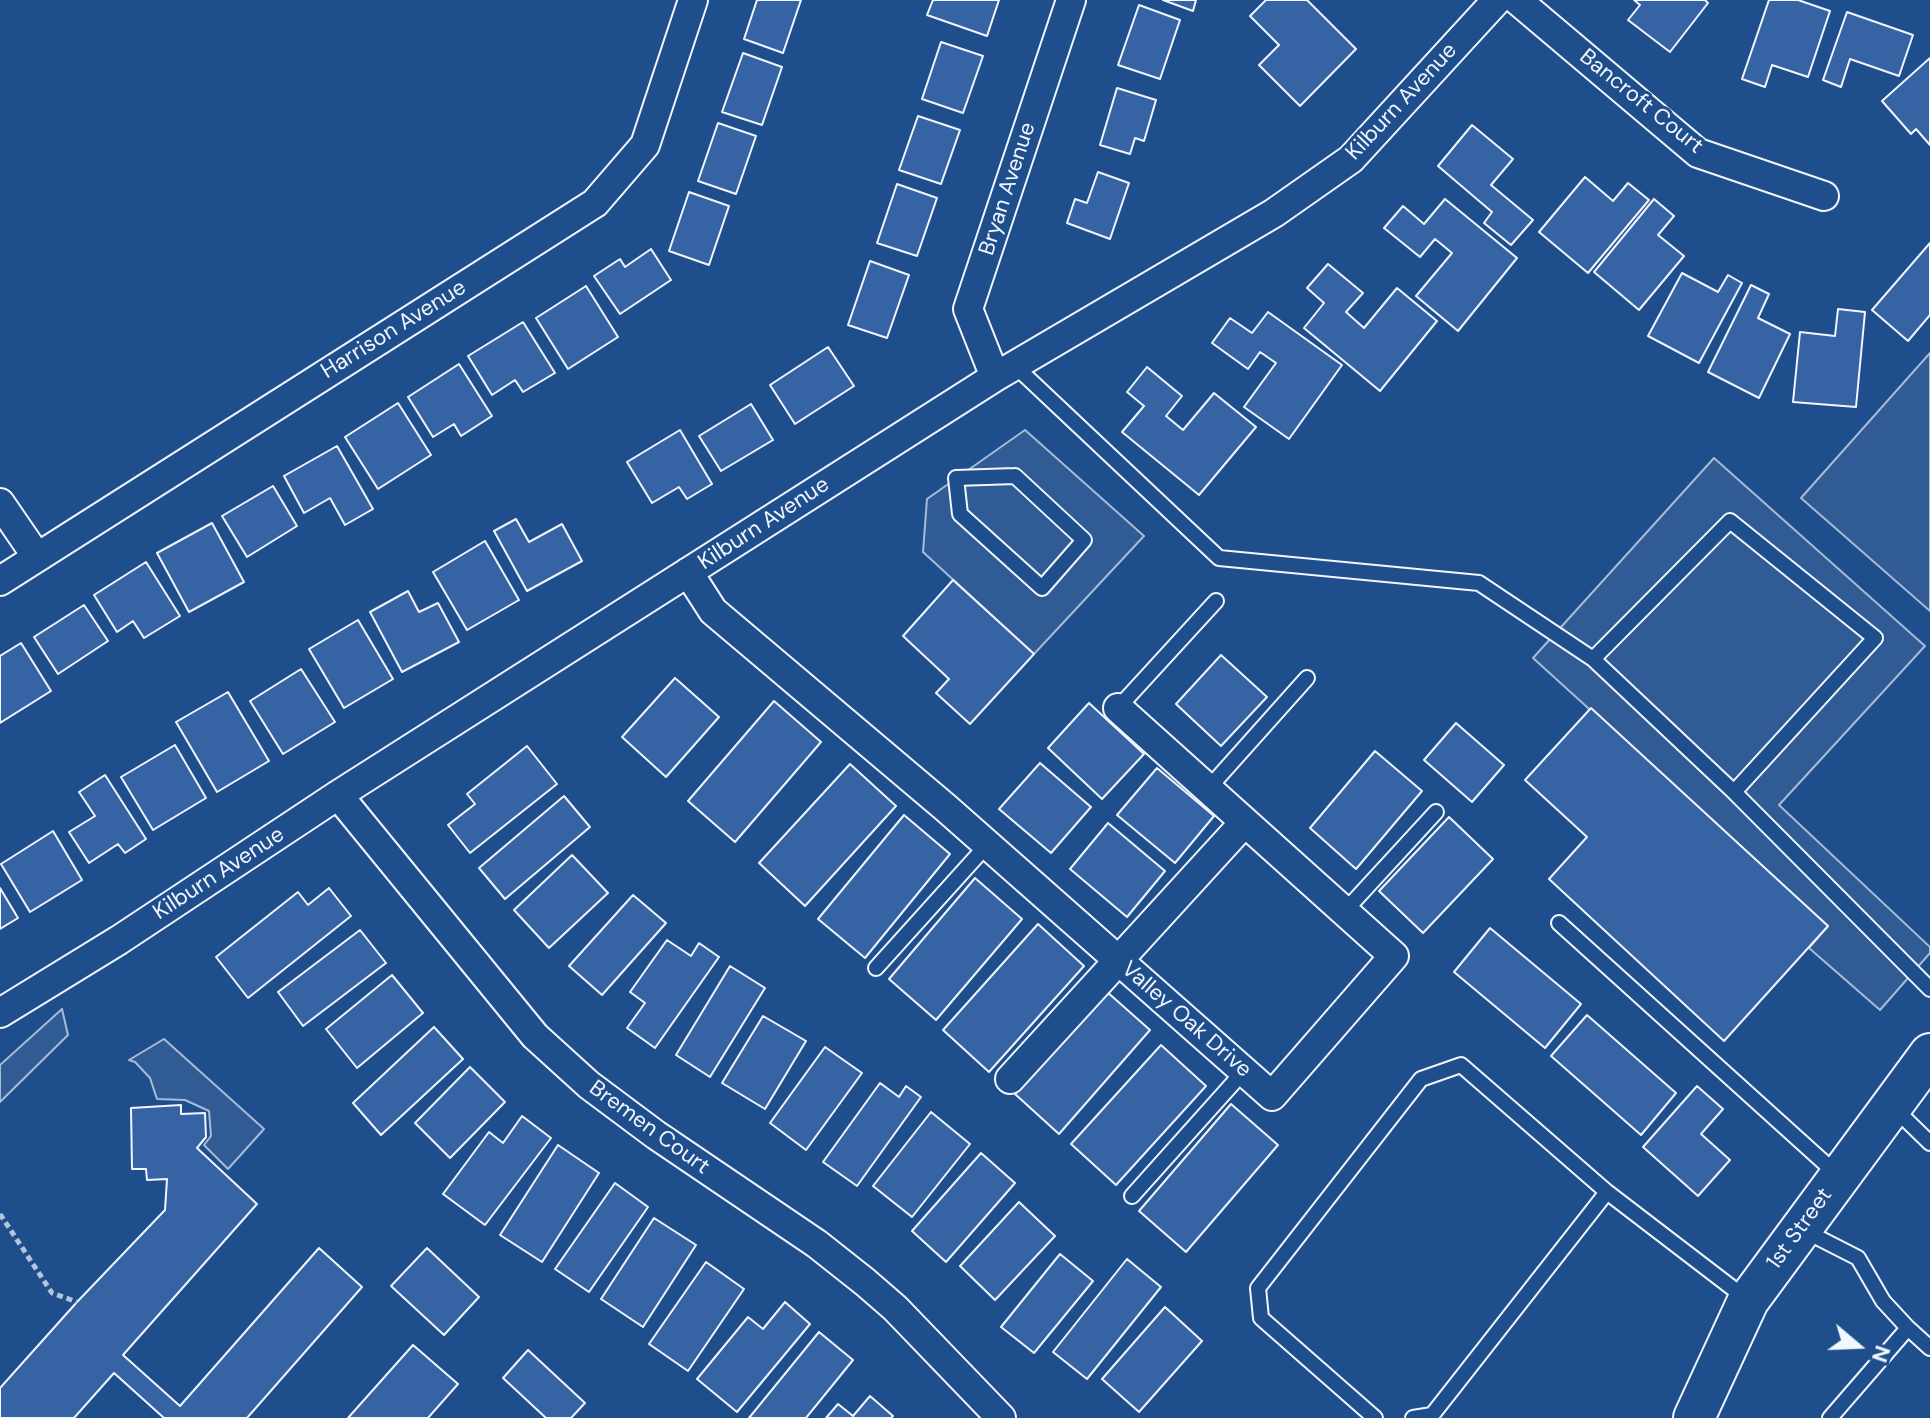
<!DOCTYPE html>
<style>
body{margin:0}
#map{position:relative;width:1930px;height:1418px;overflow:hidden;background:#1f4e8c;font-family:"DM Sans",sans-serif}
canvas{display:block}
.north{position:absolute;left:1818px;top:1306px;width:80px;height:80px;-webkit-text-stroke:6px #1f4e8c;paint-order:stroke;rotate:109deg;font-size:22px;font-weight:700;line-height:32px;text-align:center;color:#f2f6ff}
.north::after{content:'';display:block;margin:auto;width:28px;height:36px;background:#f2f6ff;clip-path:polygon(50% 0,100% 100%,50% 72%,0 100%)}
</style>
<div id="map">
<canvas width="1930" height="1418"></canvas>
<div class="north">N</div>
</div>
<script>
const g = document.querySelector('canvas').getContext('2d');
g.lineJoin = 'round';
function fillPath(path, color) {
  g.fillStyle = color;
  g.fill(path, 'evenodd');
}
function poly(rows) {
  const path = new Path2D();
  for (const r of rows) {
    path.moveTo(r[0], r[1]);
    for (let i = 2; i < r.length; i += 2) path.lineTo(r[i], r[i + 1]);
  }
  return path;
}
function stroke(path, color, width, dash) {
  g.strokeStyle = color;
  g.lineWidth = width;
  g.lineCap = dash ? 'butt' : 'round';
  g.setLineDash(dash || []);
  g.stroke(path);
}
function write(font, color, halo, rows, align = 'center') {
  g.font = font + ' "DM Sans",sans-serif';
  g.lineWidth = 6;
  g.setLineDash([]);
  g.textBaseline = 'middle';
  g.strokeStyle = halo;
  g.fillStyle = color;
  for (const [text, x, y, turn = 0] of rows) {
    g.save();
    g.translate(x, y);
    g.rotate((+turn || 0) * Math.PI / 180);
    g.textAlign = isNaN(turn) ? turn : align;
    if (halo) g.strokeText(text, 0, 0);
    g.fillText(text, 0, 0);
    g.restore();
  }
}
const built = poly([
 [1930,353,1930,611,1801,498,1930,353],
 [1025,430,1144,536,1034,654,923,552,927,499,1025,430],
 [1714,458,1925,646,1779,805,1930,947,1930,953,1880,1010,1809,948,1828,926,1533,658,1714,458],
 [62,1009,68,1035,0,1102,0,1065,62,1009],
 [164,1039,264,1129,228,1169,204,1145,211,1136,209,1111,185,1100,157,1099,150,1078,135,1062,129,1060,164,1039]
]);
fillPath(built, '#305b95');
stroke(built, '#a8bbd7', 2);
const building = poly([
 [757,0,801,0,783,53,744,39,757,0],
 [933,0,999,0,987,36,927,15,933,0],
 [1163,0,1196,0,1193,11,1163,0],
 [1266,0,1307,0,1356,49,1300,106,1259,65,1279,45,1250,16,1266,0],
 [1634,0,1705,0,1708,3,1670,52,1628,20,1640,5,1634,0],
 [1769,0,1798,0,1830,11,1808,77,1772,65,1765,87,1742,79,1769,0],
 [1139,5,1180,20,1160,79,1118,65,1139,5],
 [1847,12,1913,35,1899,76,1850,59,1841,87,1823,80,1847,12],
 [941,42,983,56,963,113,922,99,941,42],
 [743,53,782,67,762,125,722,112,743,53],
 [1930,58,1930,145,1916,129,1911,134,1882,101,1930,58],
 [1117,88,1156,100,1144,141,1135,138,1130,154,1100,145,1117,88],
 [918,116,960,130,941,184,899,170,918,116],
 [718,123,756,136,736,194,698,181,718,123],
 [1472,125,1513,159,1491,185,1533,220,1511,245,1484,223,1492,212,1438,166,1472,125],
 [1098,172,1129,183,1110,239,1067,223,1075,199,1087,203,1098,172],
 [1585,177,1613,201,1628,183,1649,200,1588,273,1539,232,1585,177],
 [897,184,937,198,917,256,877,243,897,184],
 [689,192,729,206,709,265,669,251,689,192],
 [1445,199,1517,258,1458,331,1416,296,1452,253,1435,239,1420,257,1384,228,1403,206,1424,224,1445,199],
 [1654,199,1674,216,1658,235,1684,256,1639,310,1594,272,1654,199],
 [1930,243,1930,315,1908,341,1872,310,1930,243],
 [651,249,671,280,620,314,594,276,620,259,625,267,651,249],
 [870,261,909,275,887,338,848,325,870,261],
 [1328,264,1363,293,1346,312,1364,328,1397,288,1437,321,1380,391,1304,328,1324,303,1307,288,1328,264],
 [1682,273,1718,292,1728,275,1742,283,1699,363,1648,336,1682,273],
 [1751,285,1769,294,1758,318,1790,334,1759,398,1708,372,1751,285],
 [586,286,618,337,568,369,536,318,586,286],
 [1838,309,1865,312,1856,407,1793,402,1800,332,1835,336,1838,309],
 [1268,312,1342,365,1289,439,1244,407,1276,363,1260,352,1248,369,1212,343,1230,318,1252,333,1268,312],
 [523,322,555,373,523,392,515,380,492,395,468,356,523,322],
 [828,347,854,386,795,424,770,385,828,347],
 [459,364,492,416,461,436,454,424,433,437,408,397,459,364],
 [1147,367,1182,396,1166,416,1183,430,1214,393,1256,427,1199,495,1122,432,1144,406,1127,392,1147,367],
 [398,403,431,455,378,489,345,437,398,403],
 [751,404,773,440,721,471,699,436,751,404],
 [680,430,712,484,687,499,679,487,652,503,627,462,680,430],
 [337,446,373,509,345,525,330,498,304,513,284,476,337,446],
 [273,486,297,526,247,557,222,516,273,486],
 [516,519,529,542,562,524,582,561,527,591,494,531,516,519],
 [212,523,244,582,189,612,157,553,212,523],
 [485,541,519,600,467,630,433,572,485,541],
 [146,562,180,616,144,638,133,621,117,632,94,595,146,562],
 [953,580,1034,654,970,724,936,693,949,679,903,636,953,580],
 [408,591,419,612,438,603,459,642,402,672,370,612,408,591],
 [84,605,108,641,58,674,34,637,84,605],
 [358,620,393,679,344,708,309,649,358,620],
 [21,643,51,691,0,723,0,656,21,643],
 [1221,655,1267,697,1221,746,1176,704,1221,655],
 [301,669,335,722,283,754,250,701,301,669],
 [675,678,719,717,666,777,622,737,675,678],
 [228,692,269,761,217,792,176,722,228,692],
 [774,701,821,742,735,842,688,801,774,701],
 [1089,703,1144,754,1102,799,1048,748,1089,703],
 [1591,708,1828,926,1724,1041,1549,879,1587,837,1525,780,1591,708],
 [1456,723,1504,765,1472,802,1424,760,1456,723],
 [175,745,206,798,153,830,121,777,175,745],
 [527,746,557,784,470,853,448,825,475,804,467,794,527,746],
 [1375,751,1422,791,1356,869,1310,828,1375,751],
 [1040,763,1091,807,1051,853,999,809,1040,763],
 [850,764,896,806,805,906,759,863,850,764],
 [1157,768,1214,816,1175,863,1117,815,1157,768],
 [105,775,146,839,125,853,118,844,89,863,69,832,95,816,79,792,105,775],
 [564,796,590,827,505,899,479,868,564,796],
 [904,815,950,854,865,958,818,919,904,815],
 [1449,817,1493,859,1423,933,1379,891,1449,817],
 [1108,823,1165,871,1127,917,1070,869,1108,823],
 [53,831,82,880,30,912,1,864,53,831],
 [572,855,608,893,549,948,514,910,572,855],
 [975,878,1022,919,936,1020,889,979,975,878],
 [0,888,18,918,0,929,0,888],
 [329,888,351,916,248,998,216,957,298,892,308,905,329,888],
 [633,895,666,923,602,995,569,966,633,895],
 [1038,924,1084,966,989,1072,943,1030,1038,924],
 [1490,928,1581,1004,1545,1048,1454,972,1490,928],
 [360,930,386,963,303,1026,278,992,360,930],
 [667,940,691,956,699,943,719,957,655,1048,627,1028,645,1003,630,992,667,940],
 [730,966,765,988,710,1077,676,1055,730,966],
 [392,975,423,1013,357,1068,326,1029,392,975],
 [1106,991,1150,1030,1059,1134,1015,1094,1106,991],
 [1587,1015,1676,1093,1641,1135,1551,1056,1587,1015],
 [763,1016,806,1041,765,1109,722,1083,763,1016],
 [434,1027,463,1059,381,1135,353,1103,434,1027],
 [1161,1045,1206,1086,1116,1185,1071,1144,1161,1045],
 [825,1047,862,1073,806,1150,770,1123,825,1047],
 [470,1067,505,1102,450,1158,415,1123,470,1067],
 [880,1083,899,1097,906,1086,921,1097,857,1186,823,1162,880,1083],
 [1697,1086,1723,1109,1701,1134,1730,1160,1698,1196,1643,1147,1697,1086],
 [1231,1104,1278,1145,1186,1252,1139,1211,1231,1104],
 [181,1105,181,1114,205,1113,206,1137,197,1148,257,1204,123,1355,180,1406,319,1248,362,1287,247,1418,164,1418,114,1373,74,1418,0,1418,0,1388,77,1302,165,1210,167,1179,147,1180,146,1169,132,1169,131,1108,181,1105],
 [931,1112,970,1144,912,1217,873,1186,931,1112],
 [522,1116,551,1138,485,1225,443,1194,489,1132,503,1143,522,1116],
 [558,1145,599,1173,542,1262,500,1235,558,1145],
 [981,1153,1015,1183,946,1262,912,1231,981,1153],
 [615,1183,648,1207,589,1292,555,1269,615,1183],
 [1019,1202,1055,1236,995,1300,960,1266,1019,1202],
 [654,1218,696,1245,643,1327,601,1299,654,1218],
 [427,1248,479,1297,444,1335,391,1286,427,1248],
 [1060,1254,1093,1281,1034,1353,1001,1327,1060,1254],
 [1127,1259,1161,1287,1087,1379,1053,1352,1127,1259],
 [706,1262,744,1289,688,1371,649,1344,706,1262],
 [785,1302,810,1324,737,1412,697,1379,748,1317,763,1329,785,1302],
 [1165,1307,1202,1341,1139,1412,1102,1379,1165,1307],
 [819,1332,853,1360,806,1418,749,1418,819,1332],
 [413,1345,458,1384,428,1418,348,1418,413,1345],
 [528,1350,585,1403,571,1418,546,1418,503,1378,528,1350],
 [870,1396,893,1416,891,1418,826,1418,838,1404,853,1416,870,1396]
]);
fillPath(building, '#3563a3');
stroke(building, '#f2f6ff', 2);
const lane = poly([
 [1014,365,1219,558,1479,583,1593,659,1734,792,1930,989],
 [1015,476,1084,540,1042,588,960,514,956,478,1015,476],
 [1593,659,1730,521,1875,638,1734,792],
 [1118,708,1216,601],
 [1207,790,1307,678],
 [1344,912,1436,812],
 [1559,923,1839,1176],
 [876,968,987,845],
 [1893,1107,1930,1143],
 [1132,1196,1244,1071],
 [1805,1231,1858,1258,1883,1301,1908,1328,1930,1348],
 [1375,1418,1261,1318,1258,1288,1421,1079,1461,1065,1607,1192,1748,1300],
 [1413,1418,1432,1415,1607,1192],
 [1830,1418,1908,1328]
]);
const street = poly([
 [1517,0,1698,153,1824,196],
 [995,377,968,309,1071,0],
 [0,503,37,557],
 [688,572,713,611,946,808,1272,1096,1394,956,1118,708],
 [0,581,595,203,645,145,693,0],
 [338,795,535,1036,589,1085,656,1135,817,1244,865,1282,895,1308,1001,1418],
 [0,1013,119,940,338,795,995,377,1274,213,1351,159,1497,0],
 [1010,1079,1244,823]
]);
const secondary = poly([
 [1694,1418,1748,1301,1930,1054]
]);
stroke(lane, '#f2f6ff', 18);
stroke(street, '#f2f6ff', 32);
stroke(secondary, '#f2f6ff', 44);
stroke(poly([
 [0,1214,52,1293,77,1302]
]), '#b3c4dc', 5, [6, 4]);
stroke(lane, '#1f4e8c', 14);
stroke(street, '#1f4e8c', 28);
stroke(secondary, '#1f4e8c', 40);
write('22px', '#f2f6ff', '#1f4e8c', [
 ["Kilburn Avenue",1402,102,-47],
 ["Bancroft Court",1641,102,39],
 ["Bryan Avenue",1008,189,-72],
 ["Harrison Avenue",394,330,-32],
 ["Kilburn Avenue",764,524,-33],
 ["Kilburn Avenue",219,874,-33],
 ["Valley Oak Drive",1186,1020,41],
 ["Bremen Court",649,1128,36],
 ["1st Street",1800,1229,-54]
]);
</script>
